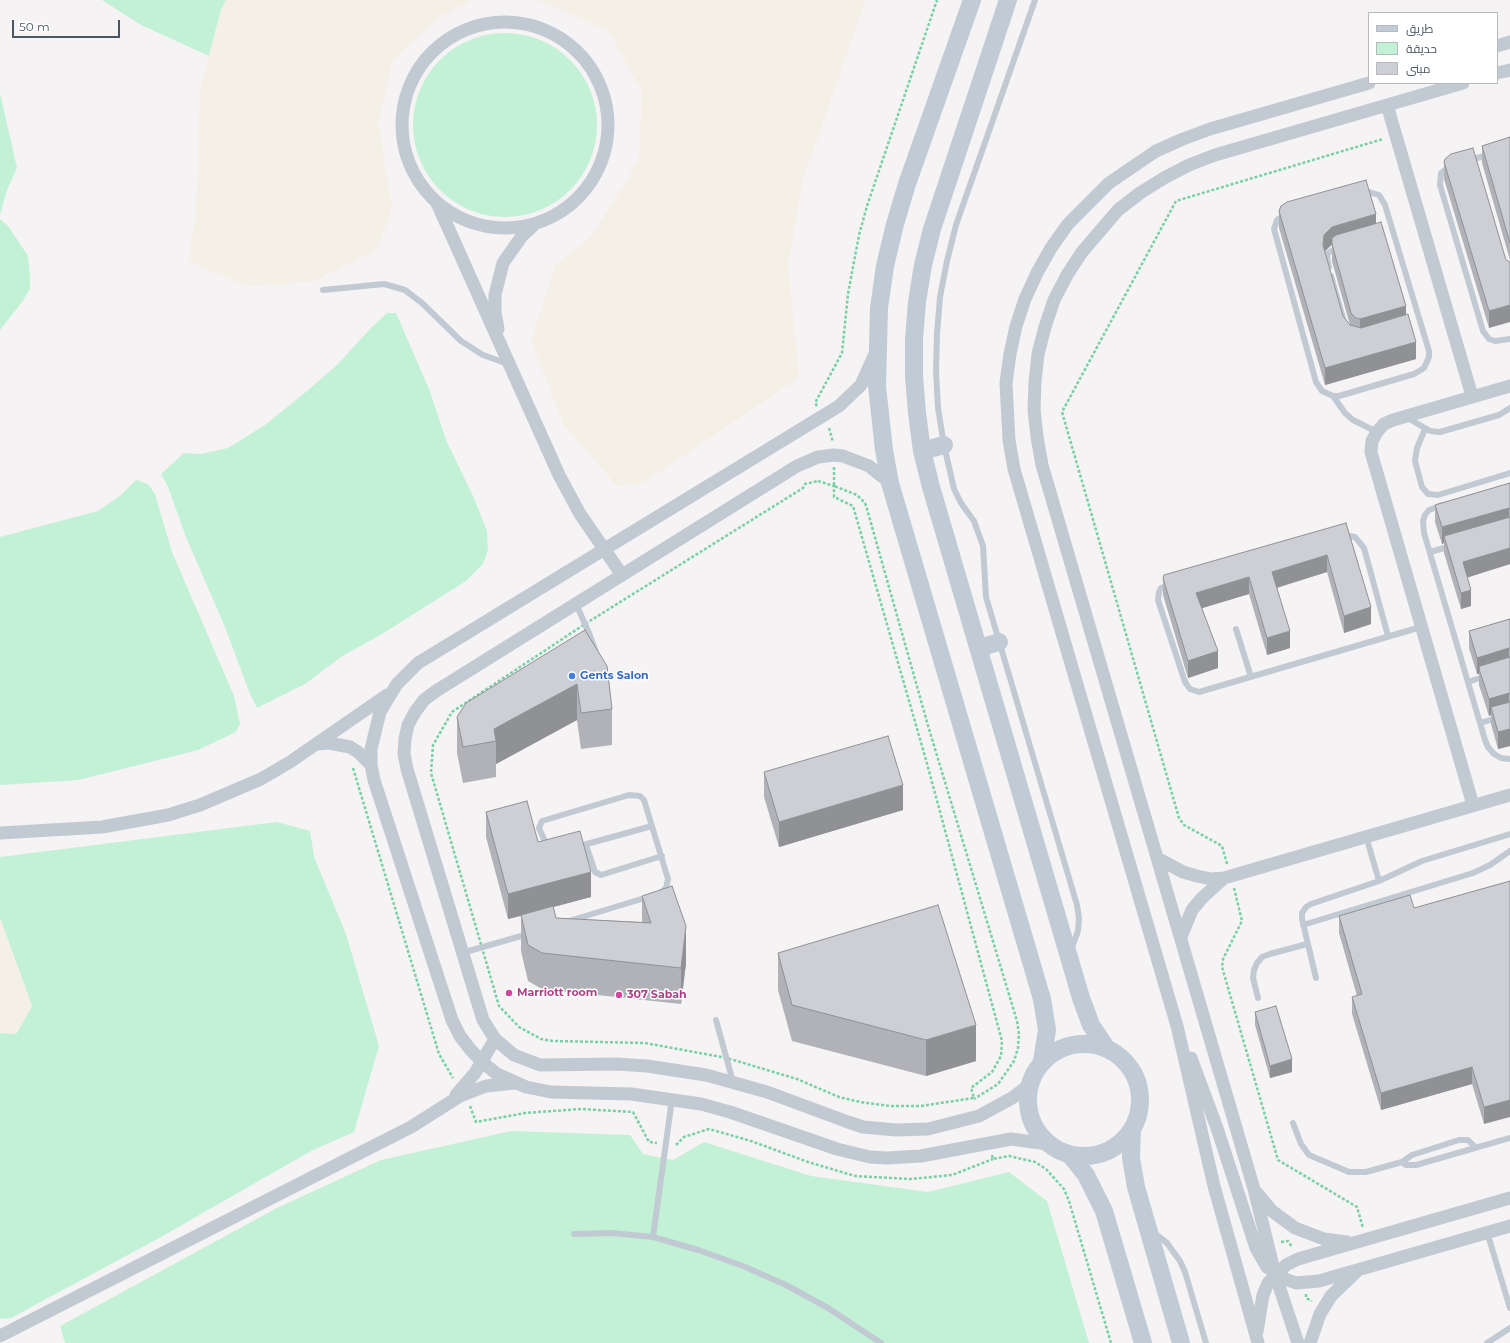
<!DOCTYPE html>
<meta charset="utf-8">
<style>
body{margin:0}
#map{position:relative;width:1510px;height:1343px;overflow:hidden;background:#f5f3f3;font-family:Montserrat,Cairo,sans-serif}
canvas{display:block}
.legend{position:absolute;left:1368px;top:12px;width:130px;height:72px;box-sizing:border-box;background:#fff;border:1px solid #b7bbc0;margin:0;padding:5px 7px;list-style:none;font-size:12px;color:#4a5661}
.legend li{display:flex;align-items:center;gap:8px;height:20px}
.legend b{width:20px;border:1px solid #b7bbc0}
.scale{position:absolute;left:12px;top:20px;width:108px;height:18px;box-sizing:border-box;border:2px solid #4a5661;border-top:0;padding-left:5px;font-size:12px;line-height:14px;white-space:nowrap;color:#4a5661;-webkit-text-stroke:3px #fff;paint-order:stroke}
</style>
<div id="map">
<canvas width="1510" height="1343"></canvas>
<ul class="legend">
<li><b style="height:5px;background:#c1cbd6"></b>طريق</li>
<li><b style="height:11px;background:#c3f1d5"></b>حديقة</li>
<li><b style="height:11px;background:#cdcfd5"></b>مبنى</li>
</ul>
<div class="scale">50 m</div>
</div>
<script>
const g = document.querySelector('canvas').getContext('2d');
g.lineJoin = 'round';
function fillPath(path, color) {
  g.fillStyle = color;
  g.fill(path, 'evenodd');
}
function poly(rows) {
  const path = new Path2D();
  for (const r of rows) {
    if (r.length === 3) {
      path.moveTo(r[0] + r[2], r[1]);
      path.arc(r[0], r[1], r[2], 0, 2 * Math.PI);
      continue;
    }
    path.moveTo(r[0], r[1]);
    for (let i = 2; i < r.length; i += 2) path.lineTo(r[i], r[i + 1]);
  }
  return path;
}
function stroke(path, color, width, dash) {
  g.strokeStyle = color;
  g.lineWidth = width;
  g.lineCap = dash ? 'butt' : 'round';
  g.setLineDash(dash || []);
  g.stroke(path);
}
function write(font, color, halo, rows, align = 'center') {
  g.font = font + ' Montserrat,sans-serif';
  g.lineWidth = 3;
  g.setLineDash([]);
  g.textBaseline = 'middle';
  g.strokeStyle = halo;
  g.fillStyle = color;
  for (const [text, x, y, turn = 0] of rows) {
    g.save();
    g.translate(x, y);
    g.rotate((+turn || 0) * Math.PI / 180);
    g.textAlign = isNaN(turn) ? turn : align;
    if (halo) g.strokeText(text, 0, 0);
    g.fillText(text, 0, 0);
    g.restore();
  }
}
fillPath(poly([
 [102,0,226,0,221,10,209,56,141,25],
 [505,125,92],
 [0,93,17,168,7,190,0,215],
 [0,219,8,226,28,256,30,276,30,289,22,302,0,330],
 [387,313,396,313,429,389,446,440,473,496,487,531,488,550,483,564,466,581,382,634,341,657,305,684,257,708,250,694,225,627,186,537,168,487,161,474,184,453,201,454,228,448,265,425,307,391,337,365,370,329],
 [136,480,148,484,155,494,172,552,234,696,240,724,236,732,198,750,78,780,0,785,0,537,98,511,121,495],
 [277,822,310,831,314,857,346,934,379,1046,354,1132,311,1151,161,1237,11,1318,0,1319,0,1033,16,1034,32,1006,0,918,0,857],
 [511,1131,630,1135,643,1154,673,1160,704,1142,811,1176,928,1192,1009,1172,1047,1201,1089,1343,65,1343,60,1326,277,1208,381,1160]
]), '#c3f1d5');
fillPath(poly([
 [226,0,473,0,440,17,393,60,378,123,392,209,377,249,312,282,247,286,188,261,196,217,200,90,221,10],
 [538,0,866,0,803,179,788,264,799,377,644,483,617,486,564,425,531,341,555,265,591,237,639,160,642,92,609,31],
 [0,918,32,1006,16,1034,0,1033]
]), '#f5f0e5');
stroke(poly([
 [817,406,815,403,842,353,848,294,859,235,867,206,937,0],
 [829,428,833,442],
 [834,467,834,486,857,495,865,503,867,509,929,729,1017,1021,1019,1034,1018,1048,1014,1061,998,1084,974,1099],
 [818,481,834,486,834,497,853,506,926,760,1002,1041,1001,1056,992,1072,971,1088,974,1098,921,1106,890,1106,860,1102,839,1097,797,1079,727,1058,645,1043,553,1041,541,1039,519,1027,499,1006,431,773,433,745,452,712,585,624,803,488,805,484,818,481],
 [353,768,439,1054,453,1078],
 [1227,864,1222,846,1184,825,1179,818,1062,412,1176,201,1383,139],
 [1234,888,1242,921,1223,959,1222,967,1278,1160,1357,1207,1363,1228],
 [470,1106,476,1122,525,1113,581,1109,633,1112,649,1142,657,1143],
 [676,1145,684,1137,709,1129,751,1141,808,1162,855,1176,910,1179,952,1175,993,1159],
 [992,1155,993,1159,1009,1156,1035,1162,1046,1169,1064,1189,1069,1201,1111,1343],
 [1281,1242,1288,1241,1292,1247],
 [1306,1294,1306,1298,1312,1301]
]), '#7ad0a6', 2.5, [3, 2]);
stroke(poly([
 [1035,0,956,225,947,261,940,297,937,334,936,371,938,408,944,445,954,489,961,503,974,521,983,546,986,597,1077,905,1079,918,1078,931,1071,950],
 [1469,160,1489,155],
 [1451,166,1441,173,1440,185,1483,331,1489,339,1495,341,1510,339],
 [1363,192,1369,192,1379,195,1385,205,1429,351,1429,357,1424,368,1414,374,1339,396,1333,396,1322,391,1316,382,1274,229,1277,220,1285,215,1363,192],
 [1329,267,1327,257,1328,253,1338,247],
 [1331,276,1345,325],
 [323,290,384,284,405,290,422,303,461,341,483,355,508,364],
 [1333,396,1345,413,1353,420,1377,432],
 [1406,417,1430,431,1440,432,1499,415,1510,408],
 [1425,429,1417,448,1415,461,1422,487,1428,494,1438,495,1510,473],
 [1442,505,1429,510,1425,515,1423,521,1424,533,1485,740,1488,747,1494,754,1501,758,1510,759],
 [1343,535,1355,537,1364,548,1388,636],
 [1430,552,1451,546],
 [1169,585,1161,588,1159,592,1158,600,1185,682,1190,689,1199,692,1421,627],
 [576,604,589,633,596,652],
 [1236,629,1251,677],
 [1468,682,1486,676],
 [1480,723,1510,714],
 [1366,836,1379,881],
 [586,845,595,872,601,875,662,856],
 [547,846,539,828,542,821,629,795,640,796,644,800,668,879,666,888,660,893],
 [576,847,652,826],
 [569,921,648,897],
 [1303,925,1473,873,1490,865,1510,851],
 [462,953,528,934],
 [1316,978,1302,919,1302,913,1306,907,1311,904,1379,881,1422,861,1510,834],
 [1258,998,1253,978,1254,970,1257,963,1262,957,1270,954,1307,944],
 [716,1020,733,1082],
 [1293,1123,1301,1144,1309,1155,1349,1172,1366,1172,1402,1162,1412,1155,1459,1140,1468,1140,1475,1147],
 [1402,1162,1406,1165,1416,1165,1510,1138],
 [1487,1232,1510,1308],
 [1154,1233,1167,1243,1180,1261,1185,1272,1206,1343],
 [574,1234,612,1233,653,1237,698,1250,743,1266,786,1285,828,1308,881,1343],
 [653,1237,672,1099],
 [1487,1343,1510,1328]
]), '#c1cad2', 6);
stroke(poly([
 [505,125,103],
 [1497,46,1510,42],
 [1497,73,1510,70],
 [1387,105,1472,396],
 [437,203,559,475,580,514,622,575],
 [498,329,495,312,495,295,503,263,522,236,535,224],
 [875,354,861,385,839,406,418,663,397,684,380,712,371,749,371,765,374,780,452,1020,460,1036,470,1049,482,1062,497,1074,526,1087,551,1092,631,1094,701,1104,730,1112,837,1149,870,1157,887,1158,921,1156,1011,1139,1048,1144],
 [890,483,869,466,843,456,834,455,818,457,797,466,436,691,424,700,415,712,408,725,405,739,404,754,407,769,483,1020,495,1039,514,1055,540,1065,616,1064,647,1066,706,1075,767,1092,848,1122,863,1127,896,1130,928,1129,979,1116,1012,1098,1028,1086],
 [318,744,329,743,350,747,358,752,371,765],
 [1473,805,1371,452,1372,441,1377,432,1384,424,1393,420,1510,386],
 [0,833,102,827,168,815,200,805,261,779,290,762,387,695],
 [1157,858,1183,872,1197,876,1211,879,1224,878,1510,795],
 [1181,937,1192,910,1202,898,1224,878],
 [1191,1058,1217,1128,1256,1248,1267,1267,1285,1279,1296,1283,1319,1281,1510,1226],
 [456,1095,475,1073,495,1039],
 [1257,1193,1272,1211,1295,1228,1324,1239,1347,1242],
 [1257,1332,1263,1295,1268,1283,1286,1265,1298,1259,1510,1198],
 [0,1336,411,1127,460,1096,486,1086,515,1083],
 [1258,1343,1214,1186,1177,1026,1014,469,1009,440,1006,383,1010,354,1016,326,1025,299,1037,273,1051,248,1068,224,1109,183,1156,151,1183,139,1210,129,1369,83],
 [1298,1343,1275,1274,1254,1189,1042,465,1037,437,1034,409,1035,382,1038,354,1045,327,1054,300,1067,275,1082,252,1118,210,1140,193,1164,178,1189,165,1215,155,1463,83],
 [1310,1343,1320,1314,1331,1296,1356,1272]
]), '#c1cad2', 13);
stroke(poly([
 [972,0,907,184,895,224,885,266,879,308,877,386,884,450,890,483,1042,999,1047,1030,1042,1061],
 [1008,0,932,229,923,265,917,302,914,339,914,376,917,413,922,451,931,487,1081,998,1091,1025,1107,1049],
 [922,451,944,445],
 [979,648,999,642],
 [1084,1100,56],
 [1132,1129,1131,1158,1136,1187,1181,1343],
 [1070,1155,1086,1175,1104,1211,1143,1343]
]), '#c1cbd6', 18);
fillPath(poly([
 [1510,137,1510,260,1482,163,1482,146],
 [1444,162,1506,260,1489,328,1444,179],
 [1279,211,1376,224,1406,315,1416,359,1325,385,1279,228],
 [1332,245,1332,261,1350,325,1343,316,1324,252],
 [1510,483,1510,564,1467,577,1471,606,1461,609,1444,553,1444,543,1442,544,1435,522,1435,505],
 [1346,523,1371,624,1344,633,1327,572,1277,588,1290,648,1267,655,1249,594,1202,608,1218,668,1188,678,1163,595,1163,578],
 [1510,619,1510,746,1498,749,1491,724,1491,715,1489,716,1479,685,1479,674,1477,674,1469,648,1469,631],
 [585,630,612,709,612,745,581,749,577,720,496,764,496,777,463,783,457,753,457,717],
 [764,772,903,810,779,847,764,797],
 [486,812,538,842,591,897,553,907,556,918,642,922,642,896,686,963,681,1004,542,989,528,981,521,951,521,916,508,919,486,837],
 [1510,881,1484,1124,1472,1084,1381,1110,1352,1014,1352,997,1357,996,1339,933,1339,916,1414,908],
 [778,953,976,1061,926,1076,792,1041,778,990],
 [1255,1012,1292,1072,1270,1078,1255,1025]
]), '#b0b2b7');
fillPath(poly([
 [1376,214,1376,231,1332,244,1324,252,1323,245,1324,235,1332,227],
 [1510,305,1510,322,1489,328,1489,311],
 [1406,306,1406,323,1360,336,1360,319],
 [1416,342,1416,359,1325,385,1325,368],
 [1509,508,1509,525,1444,536,1444,543,1442,544,1442,527],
 [1510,548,1510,564,1463,579,1463,562],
 [1327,555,1327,572,1272,589,1272,572],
 [1249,577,1249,594,1196,610,1196,593],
 [1471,590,1471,606,1461,609,1461,593],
 [1371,607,1371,624,1344,633,1344,616],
 [1290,631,1290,648,1267,655,1267,638],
 [1509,648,1509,665,1479,669,1479,674,1477,674,1477,658],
 [1218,651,1218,668,1188,678,1188,661],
 [577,684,577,720,496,764,496,741,494,729],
 [1509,693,1509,710,1491,707,1491,715,1489,716,1489,699],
 [1510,729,1510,746,1498,749,1498,732],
 [903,785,903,810,779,847,779,822],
 [591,872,591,897,508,919,508,894],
 [686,926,686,963,681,1004,681,968],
 [976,1025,976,1061,926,1076,926,1040],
 [1292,1059,1292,1072,1270,1078,1270,1066],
 [1472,1067,1472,1084,1381,1110,1381,1093],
 [1510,1100,1510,1117,1484,1124,1484,1107]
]), '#909195');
const building = poly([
 [1510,137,1510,243,1482,146,1510,137],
 [1473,148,1506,260,1510,262,1510,305,1489,311,1444,162,1445,159,1451,154,1473,148],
 [1366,180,1376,214,1332,227,1324,235,1323,245,1343,316,1350,325,1361,328,1408,314,1416,342,1325,368,1279,211,1281,206,1287,202,1366,180],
 [1381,222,1406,306,1360,319,1356,318,1351,313,1332,244,1332,238,1336,235,1381,222],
 [1510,483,1510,509,1509,508,1442,527,1435,505,1510,483],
 [1510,517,1510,548,1463,562,1471,590,1461,593,1444,536,1510,517],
 [1346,523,1371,607,1344,616,1327,555,1272,572,1290,631,1267,638,1249,577,1196,593,1218,651,1188,661,1163,578,1164,575,1346,523],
 [1510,619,1510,648,1509,648,1477,658,1469,631,1510,619],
 [585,630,607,666,612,709,581,713,577,684,494,729,496,741,463,747,457,717,466,703,585,630],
 [1510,657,1510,693,1509,693,1489,699,1479,669,1480,666,1510,657],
 [1510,702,1510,729,1498,732,1491,707,1510,702],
 [888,736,903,785,779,822,764,772,888,736],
 [527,801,538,842,580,831,591,872,508,894,486,812,527,801],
 [1510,881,1510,1100,1484,1107,1472,1067,1381,1093,1352,997,1362,994,1339,916,1410,895,1414,908,1510,881],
 [672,886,686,926,681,968,542,953,528,945,521,915,553,906,556,918,651,923,642,896,672,886],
 [938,905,976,1025,926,1040,792,1005,778,953,938,905],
 [1276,1006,1292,1059,1270,1066,1255,1012,1276,1006]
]);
fillPath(building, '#cdcfd5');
stroke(building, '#909195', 1);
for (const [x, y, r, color] of [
 [572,676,4,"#3f7fe0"],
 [509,993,4,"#d1479c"],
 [619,995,4,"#d1479c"]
]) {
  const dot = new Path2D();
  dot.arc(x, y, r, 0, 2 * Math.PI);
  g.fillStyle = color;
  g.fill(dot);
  stroke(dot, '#fff', 1.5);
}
write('bold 11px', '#366cbe', '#fff', [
 ["Gents Salon",580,676]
], 'left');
write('bold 11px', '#b23c85', '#fff', [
 ["Marriott room",517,993],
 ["307 Sabah",627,995]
], 'left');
</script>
